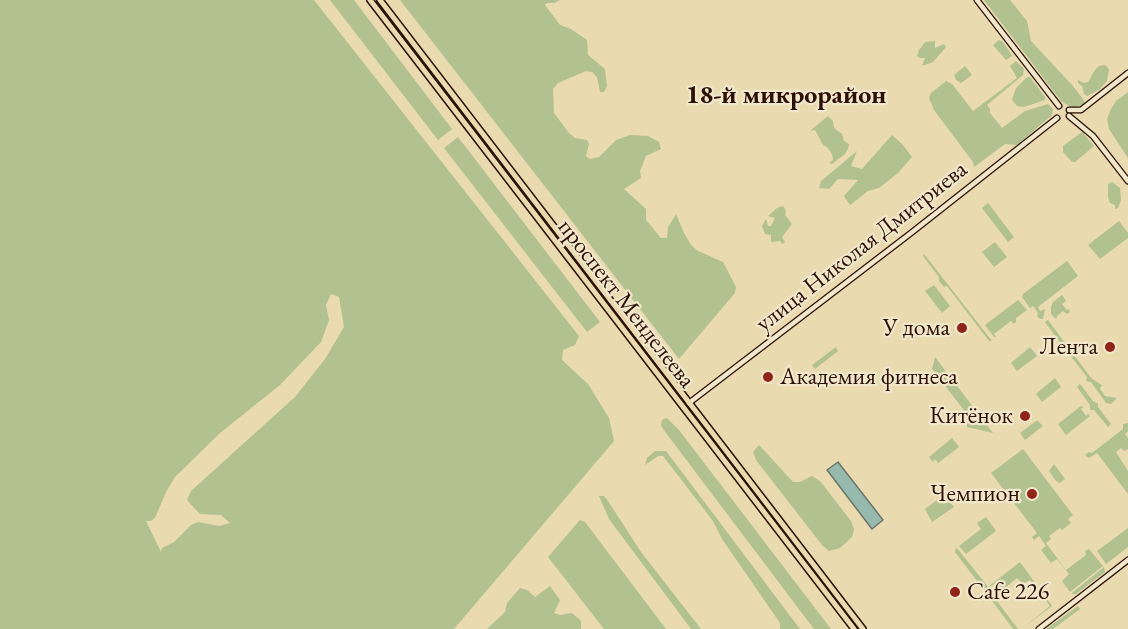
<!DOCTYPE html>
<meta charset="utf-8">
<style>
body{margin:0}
canvas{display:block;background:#e9daaf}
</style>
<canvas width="1128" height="629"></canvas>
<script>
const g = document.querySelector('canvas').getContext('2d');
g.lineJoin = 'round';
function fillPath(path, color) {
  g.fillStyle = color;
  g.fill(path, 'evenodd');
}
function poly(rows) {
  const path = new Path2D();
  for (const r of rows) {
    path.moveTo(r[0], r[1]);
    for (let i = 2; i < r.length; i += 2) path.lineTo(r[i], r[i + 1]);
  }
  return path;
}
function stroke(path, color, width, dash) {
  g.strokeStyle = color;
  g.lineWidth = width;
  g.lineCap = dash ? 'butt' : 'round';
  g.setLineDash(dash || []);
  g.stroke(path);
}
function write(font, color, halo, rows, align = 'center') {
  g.font = font + ' "EB Garamond",serif';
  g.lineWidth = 4.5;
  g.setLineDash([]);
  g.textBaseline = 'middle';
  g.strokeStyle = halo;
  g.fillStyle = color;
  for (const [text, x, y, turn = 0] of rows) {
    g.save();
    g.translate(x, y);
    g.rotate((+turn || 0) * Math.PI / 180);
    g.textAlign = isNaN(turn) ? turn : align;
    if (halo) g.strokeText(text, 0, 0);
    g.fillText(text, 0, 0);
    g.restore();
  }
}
fillPath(poly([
 [0,0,314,0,579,336,575,345,563,350,562,360,588,384,609,418,614,441,454,629,0,629],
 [331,294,339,297,344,327,325,359,295,397,191,491,187,500,200,514,221,515,230,523,219,526,198,522,191,525,174,542,162,548,161,552,146,521,151,521,155,518,166,492,175,477,220,433,280,385,321,342,329,320,326,305],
 [330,0,354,0,452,129,438,140],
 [400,0,560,0,554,3,547,3,545,5,560,25,571,29,587,40,588,55,605,69,607,86,604,92,600,92,597,77,592,72,586,71,558,83,553,89,554,113,569,133,575,138,587,140,589,144,586,156,590,159,599,157,616,140,630,135,648,136,659,142,661,149,646,156,640,171,641,178,624,189,646,209,646,220,661,238,667,238,668,227,676,214,684,233,691,245,698,251,723,262,736,287,735,293,679,359],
 [984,0,1010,0,1027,21,1031,41,1073,86,1085,102,1085,104,1077,107,1071,107,1061,101],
 [999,40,1003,42,1011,54,1012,56,1006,60,993,45],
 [935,41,935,48,944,44,946,47,933,62,922,66,925,58,920,58,917,56,919,50,925,42],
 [1016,61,1024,69,1023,75,987,105,990,109,990,113,1002,128,1025,111,1048,104,1053,109,1052,115,1017,145,1005,144,974,167,973,162,934,110,929,98,931,93,946,81,952,84,973,111,1017,78,1010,66],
 [1105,65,1109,69,1107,81,1100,89,1091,94,1087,96,1084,94,1082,86,1078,83,1078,80,1084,83,1088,82,1095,70,1099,66],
 [965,66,972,75,961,83,956,80,954,75],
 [1027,77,1030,77,1045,97,1045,100,1024,107,1017,106,1012,100,1016,88],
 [1128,92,1128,158,1109,129,1107,119,1111,109,1116,101],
 [828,116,833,121,834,128,842,134,844,141,849,144,848,149,845,154,832,164,829,163,833,160,832,154,827,147,823,145,815,130,810,131],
 [1082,132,1094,146,1075,162,1072,162,1063,152,1063,146],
 [892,135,903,145,912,157,898,173,879,188,868,191,850,205,844,196,858,180,838,179,829,189,819,188,821,181,857,151,851,166,862,169],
 [458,137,600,322,587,332,444,148],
 [1112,182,1120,188,1121,200,1118,208,1115,209,1115,205,1110,203,1108,197,1108,184],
 [988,203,1014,237,1008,242,982,208],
 [783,206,786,211,785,215,792,224,782,237,785,242,782,244,780,241,771,242,771,235,765,234,762,226,766,219,768,226,771,226,775,218,768,216,777,208],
 [1119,221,1128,233,1128,238,1100,259,1088,245],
 [995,242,1007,257,994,267,982,252],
 [924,254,992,341,989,341,947,286,944,287,939,281,939,277,923,256],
 [1067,261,1078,276,1038,307,1040,311,1045,309,1043,319,1040,319,1037,316,1038,313,1033,306,1030,308,1022,297,1023,294],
 [934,285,950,306,942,313,925,291],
 [1062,295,1066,301,1062,304,1067,310,1069,309,1070,312,1067,314,1063,311,1057,316,1056,319,1051,314,1051,307,1053,302],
 [1018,300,1027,310,1016,318,1016,322,1014,324,1011,321,994,334,996,337,994,337,985,325],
 [1048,320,1091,378,1103,386,1101,386,1100,389,1105,396,1117,398,1111,404,1106,403,1091,382,1086,381,1087,377,1066,350,1062,349,1062,345,1045,322],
 [836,347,838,351,815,369,812,365],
 [1030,347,1037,356,1017,371,1011,363],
 [935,357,993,433,967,427,967,414,932,369],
 [1055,378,1061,387,1042,402,1036,394],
 [1080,384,1093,401,1098,404,1098,407,1111,424,1108,427,1094,410,1090,410,1090,405,1077,387],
 [1081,406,1083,407,1081,409,1086,416,1088,414,1090,416,1066,435,1058,424],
 [667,418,679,430,831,629,814,629,669,437,661,426,662,420],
 [1036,421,1038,421,1043,426,1025,440,1020,433],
 [1128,423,1128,431,1125,434,1128,438,1128,449,1124,451,1121,448,1116,452,1128,471,1128,494,1097,453,1089,458,1085,455,1089,452,1092,453,1123,429,1123,424],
 [952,438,959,447,938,463,935,459,933,462,929,457],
 [759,445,793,482,800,482,812,476,820,481,851,521,854,529,852,537,840,548,829,551,822,545,756,460,753,452],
 [1023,449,1073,515,1068,519,1071,523,1062,530,1060,528,1049,536,1051,539,1046,543,1066,570,1086,555,1085,551,1089,549,1103,566,1070,592,1062,581,1069,574,1057,559,1051,563,1041,550,1046,546,1039,536,1034,540,1032,537,1037,533,991,473],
 [655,451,666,451,800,629,780,629,780,623,722,539,713,521,663,456,658,456,645,465,647,458],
 [1054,464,1065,479,1060,483,1056,481,1049,471],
 [944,495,954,507,932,522,925,509],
 [599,496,604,496,608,501,641,552,701,629,691,629,609,519],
 [986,517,996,531,966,554,959,546,981,529,977,523],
 [580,520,585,522,666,629,604,629,548,557],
 [1128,528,1128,547,1106,564,1097,551],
 [957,548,988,587,1020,562,1052,606,1023,628,1050,606,1030,580,1023,584,1017,578,1002,590,996,583,984,590,955,552,955,550],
 [1104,567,1105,572,1076,594,1072,594,1072,593],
 [550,586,560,600,554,613,560,615,572,613,581,621,581,629,487,629,505,612,507,603,520,588,527,590,535,597],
 [993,596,1018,629,1013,629,990,598],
 [1078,606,1080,609,1053,629,1046,629]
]), '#b1c18f');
const water = poly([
 [838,462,883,520,872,529,827,470,838,462]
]);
fillPath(water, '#97baae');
stroke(water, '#6c766a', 1.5);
const secondary = poly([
 [977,0,1059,106],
 [1069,110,1081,110,1128,73],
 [1069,116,1093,136,1128,181],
 [689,403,911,233,1057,118],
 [1039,629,1128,560]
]);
const primary = poly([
 [370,0,854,629],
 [380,0,863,629]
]);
stroke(secondary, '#2c0f05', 7);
stroke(primary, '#2c0f05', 8);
stroke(secondary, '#f1e7cb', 4.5);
stroke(primary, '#e9daaf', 5);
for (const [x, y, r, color] of [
 [962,328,6,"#8f2418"],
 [1110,347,6,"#8f2418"],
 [768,377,6,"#8f2418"],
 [1025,416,6,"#8f2418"],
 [1032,494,6,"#8f2418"],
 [955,592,6,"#8f2418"]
]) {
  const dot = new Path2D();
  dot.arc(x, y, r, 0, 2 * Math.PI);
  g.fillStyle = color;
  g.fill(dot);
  stroke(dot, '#f1e7cb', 2);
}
write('24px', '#2c0f05', '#f1e7cb', [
 ["улица Николая Дмитриева",862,247,-38],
 ["проспект Менделеева",626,304,52]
]);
write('24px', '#2c0f05', '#f1e7cb', [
 ["У дома",950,328],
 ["Лента",1098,347],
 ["Академия фитнеса",780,377,"left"],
 ["Китёнок",1013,416],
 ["Чемпион",1020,494],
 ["Cafe 226",967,592,"left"]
], 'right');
write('bold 26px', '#2c0f05', '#f1e7cb', [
 ["18-й микрорайон",786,96]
]);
</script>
